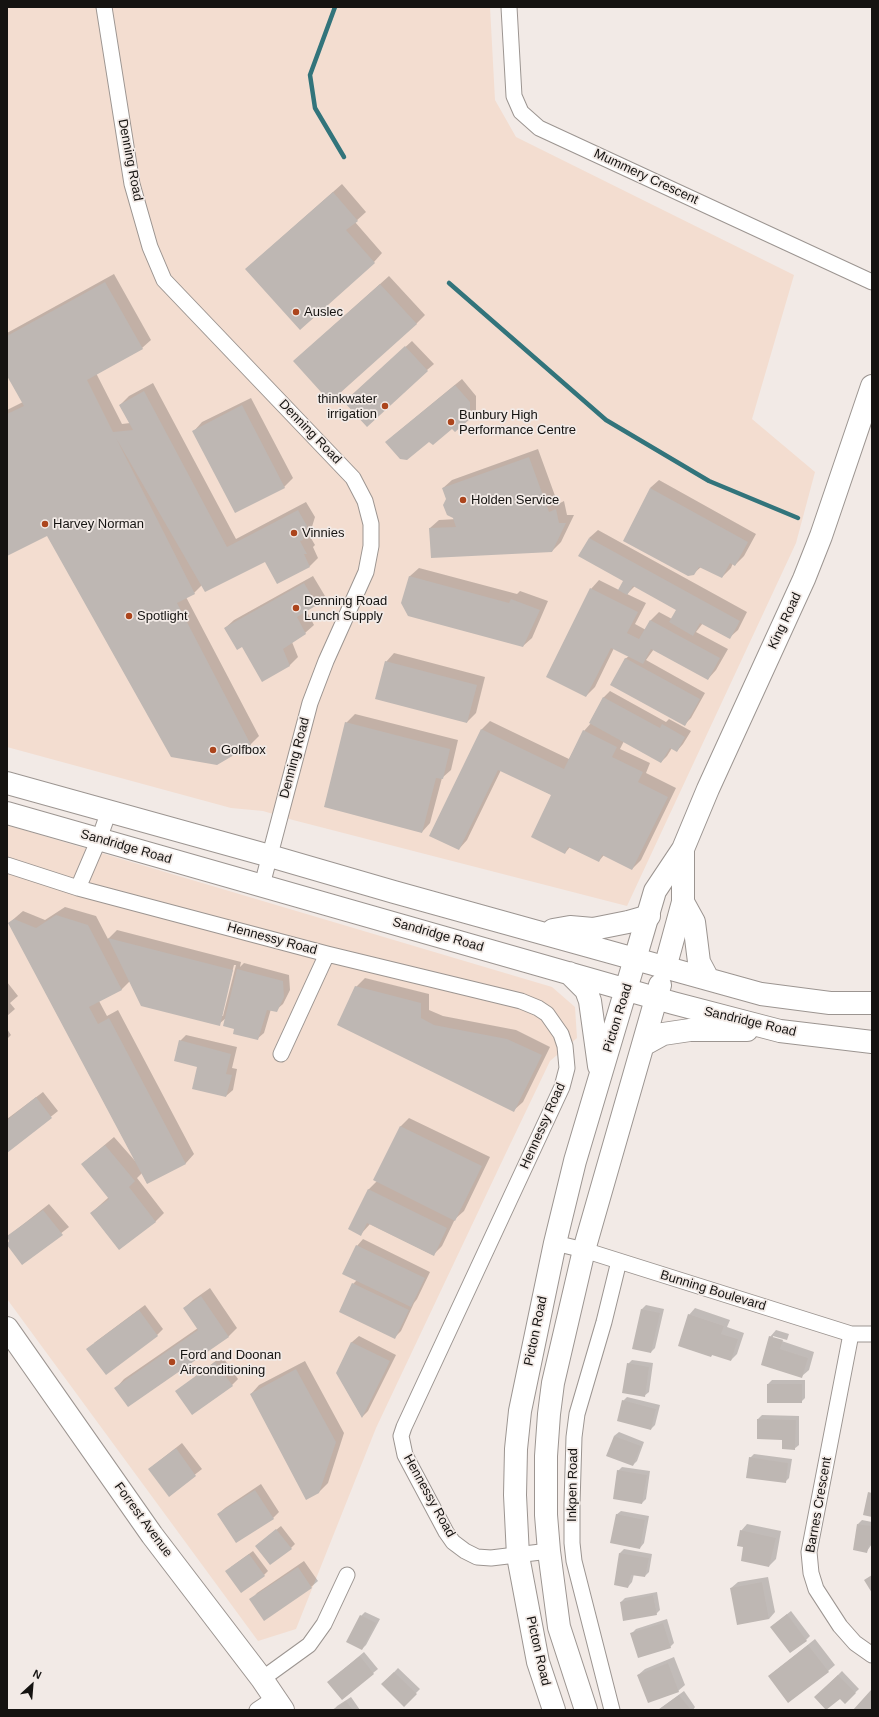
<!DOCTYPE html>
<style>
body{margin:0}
#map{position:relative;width:879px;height:1717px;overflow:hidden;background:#f2eae6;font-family:Helvetica,sans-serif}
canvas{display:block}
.frame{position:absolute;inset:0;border:8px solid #151311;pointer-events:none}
.north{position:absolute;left:12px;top:1665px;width:40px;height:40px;-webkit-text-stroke:3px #f2eae6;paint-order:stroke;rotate:26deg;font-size:11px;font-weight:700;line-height:16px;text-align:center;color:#151311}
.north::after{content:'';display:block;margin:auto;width:14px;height:18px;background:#151311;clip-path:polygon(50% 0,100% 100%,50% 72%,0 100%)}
</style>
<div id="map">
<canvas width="879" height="1717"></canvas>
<div class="frame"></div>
<div class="north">N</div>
</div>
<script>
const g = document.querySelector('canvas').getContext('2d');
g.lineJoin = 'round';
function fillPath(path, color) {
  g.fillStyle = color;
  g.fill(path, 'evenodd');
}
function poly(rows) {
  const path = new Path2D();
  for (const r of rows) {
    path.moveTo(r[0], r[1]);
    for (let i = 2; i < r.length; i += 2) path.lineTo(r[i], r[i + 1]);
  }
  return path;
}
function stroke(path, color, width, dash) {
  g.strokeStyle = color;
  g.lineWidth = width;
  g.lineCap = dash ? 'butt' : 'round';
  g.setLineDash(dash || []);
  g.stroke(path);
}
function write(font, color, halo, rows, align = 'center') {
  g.font = font + ' Helvetica,sans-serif';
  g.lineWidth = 3.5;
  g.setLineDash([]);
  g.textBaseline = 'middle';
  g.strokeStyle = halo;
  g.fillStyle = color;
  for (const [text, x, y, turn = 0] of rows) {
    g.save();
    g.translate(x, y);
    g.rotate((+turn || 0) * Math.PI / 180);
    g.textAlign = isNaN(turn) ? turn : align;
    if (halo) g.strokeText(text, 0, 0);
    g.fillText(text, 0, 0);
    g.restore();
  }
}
fillPath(poly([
 [7,7,490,7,495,100,516,137,794,275,752,419,815,472,796,543,627,906,293,820,263,811,231,808,7,747],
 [7,825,552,987,575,1007,577,1038,550,1061,505,1155,376,1428,296,1629,258,1641,7,1299]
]), '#f3ddd0');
fillPath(poly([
 [342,184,366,212,355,222,382,253,374,262,255,261],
 [114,274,151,340,142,348,96,373,122,424,130,423,120,405,129,396,153,383,236,539,306,502,315,517,311,530,308,533,315,545,313,547,318,558,310,566,266,560,202,585,194,593,186,597,259,736,251,744,217,764,48,534,7,555,7,410,23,402,7,374,7,333],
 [389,276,425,315,416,324,303,353],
 [412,341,434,364,427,370,351,396],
 [462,379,476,396,476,412,469,419,429,441,393,436],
 [251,398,293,478,284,487,194,431,202,422],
 [538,449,558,504,564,501,567,515,574,515,561,542,552,551,430,528,439,520,457,519,443,488,452,480],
 [659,480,756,534,744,556,735,565,733,563,731,568,722,577,701,567,693,574,650,488],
 [598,530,747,612,738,630,729,638,703,623,696,632,728,649,716,670,708,679,654,649,646,660,705,693,691,718,685,724,625,659,629,656,614,648,595,687,586,696,591,589,599,580,619,590,625,580,589,538],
 [635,586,677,609,672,619,659,612,651,620,646,630,635,624,646,603,627,594],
 [419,568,517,594,520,591,548,601,532,638,523,646,402,603,410,576],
 [313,576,325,596,316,604,306,610,314,625,305,633,292,642,298,657,290,665,262,680,243,645,225,628,234,620],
 [394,653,485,677,476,713,467,722,386,662],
 [610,691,666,722,669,719,691,731,683,744,677,751,672,748,667,756,661,762,624,741,620,749,650,763,646,773,676,788,641,860,632,869,604,855,599,861,570,847,565,853,552,795,501,770,467,840,459,849,482,729,490,721,569,759,584,731,591,723,590,722,604,697],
 [355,714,458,740,451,770,442,778,430,823,422,832,346,723],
 [65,907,96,916,108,939,117,930,241,962,240,967,244,963,289,975,290,990,283,1004,276,1010,271,1009,264,1033,257,1039,235,1028,226,1018,219,1024,130,981,122,989,99,1001,107,1016,118,1010,194,1154,186,1163,147,1183,142,1173,137,1178,164,1213,156,1221,119,1249,91,1213,109,1197,82,1164,114,1137,136,1162,9,923,23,911,45,920],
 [234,965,236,965,223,1016,221,1016],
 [365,978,429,994,429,1010,443,1016,516,1030,550,1047,523,1102,514,1110,356,987],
 [7,982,18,996,10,1003,15,1009,7,1016],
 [7,1029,11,1035,7,1039],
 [186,1035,237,1047,232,1068,237,1069,233,1090,226,1096,198,1066,180,1041],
 [43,1092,58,1111,7,1152,7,1119],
 [409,1118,490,1157,464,1211,455,1219,442,1246,433,1255,370,1224,361,1234,368,1190,377,1181,374,1180,401,1126],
 [49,1204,69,1227,22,1264,7,1244,10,1241,7,1237],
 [363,1239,430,1272,417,1299,414,1303,401,1331,395,1337,353,1284,357,1280,357,1246],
 [210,1288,237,1328,229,1336,128,1406,116,1388,124,1379,198,1328,184,1308,193,1300],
 [145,1305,163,1329,157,1335,94,1343],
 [646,1305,664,1309,655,1348,651,1352,642,1309],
 [695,1308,730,1320,727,1327,744,1333,737,1354,731,1360,713,1354,711,1356,689,1315],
 [776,1330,789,1334,787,1340,773,1336,773,1338,814,1352,809,1370,802,1376,762,1364,770,1337],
 [359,1336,396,1355,368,1411,362,1417,337,1373,352,1342],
 [222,1356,238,1379,232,1385,176,1392],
 [632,1360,653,1363,649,1392,644,1396,628,1364],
 [305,1361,344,1433,328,1483,319,1492,251,1394,259,1385],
 [772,1380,805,1380,805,1398,801,1402,768,1384],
 [627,1397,660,1405,655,1425,651,1429,623,1401],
 [762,1415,799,1416,799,1445,794,1449,758,1419],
 [619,1432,644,1442,637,1461,633,1465,614,1436],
 [182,1443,202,1469,169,1495,149,1469],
 [754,1454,792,1459,789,1478,785,1482,750,1458],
 [622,1467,650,1471,646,1499,642,1503,618,1471],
 [261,1484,279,1512,273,1518,218,1514,225,1508],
 [621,1511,649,1516,644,1543,640,1548,616,1515],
 [862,1520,872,1522,872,1544,867,1551,858,1524],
 [747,1524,781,1531,776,1559,769,1566,744,1547,741,1531],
 [281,1526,295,1544,291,1548,256,1546],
 [624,1549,652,1554,649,1572,645,1576,634,1574,632,1582,628,1587,620,1553],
 [253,1551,268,1571,264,1575,231,1567],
 [304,1561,318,1581,311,1587,264,1619,251,1600,257,1593],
 [768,1577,775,1612,769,1619,731,1588,738,1582],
 [657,1592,660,1610,656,1614,621,1602,625,1598],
 [791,1611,810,1636,806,1640,771,1627],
 [365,1612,380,1619,366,1645,362,1649,361,1616],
 [667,1619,674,1643,670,1647,632,1633,636,1629],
 [815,1639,835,1665,828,1671,769,1676],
 [364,1652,378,1669,342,1698,333,1678],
 [674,1657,685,1685,678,1691,638,1675,645,1669],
 [398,1668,420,1689,404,1705,383,1684],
 [842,1671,859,1689,845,1702,840,1697,816,1697],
 [872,1690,872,1710,855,1710],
 [684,1691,695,1707,693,1710,658,1710],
 [351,1697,360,1710,334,1710,337,1706]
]), '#0003');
stroke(poly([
 [335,7,310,75,315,108,344,157],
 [449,283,606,420,709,481,798,518]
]), '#32747b', 4.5);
fillPath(poly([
 [333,192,358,221,346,230,375,263,300,330,245,269],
 [105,282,143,349,87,380,113,432,133,430,119,405,144,391,227,547,298,510,307,526,303,540,300,541,307,554,304,554,310,567,277,584,265,562,205,592,116,438,195,594,177,603,251,745,217,765,171,757,47,536,7,556,7,414,24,406,7,376,7,336],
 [380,284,417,324,330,402,293,361],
 [405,346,428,371,367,427,344,402],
 [455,385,470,402,470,419,455,432,452,429,433,445,429,442,407,460,400,459,385,442],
 [242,405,285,488,235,513,192,431],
 [529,457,549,512,556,509,559,523,566,523,552,552,431,558,429,528,456,527,453,518,447,515,443,505,446,499,442,488],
 [650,488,748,542,735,566,730,563,722,578,699,567,694,575,688,576,623,541],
 [589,538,740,621,730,639,700,623,693,636,669,622,676,610,633,586,627,595,618,590,623,581,578,556],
 [409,576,509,603,511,599,540,610,523,647,408,616,401,603],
 [304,583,317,605,297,617,306,634,283,649,290,666,262,682,242,647,237,650,224,628],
 [590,588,638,612,627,633,639,639,650,620,720,658,708,680,651,649,643,664,611,648,586,697,546,677],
 [625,658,700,699,685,726,610,685],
 [385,661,477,685,467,723,375,699],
 [603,697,660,728,662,724,685,737,677,752,670,748,661,763,589,723],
 [345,722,450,749,443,779,436,778,422,833,324,807],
 [481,729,564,769,583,730,617,747,612,757,643,772,638,782,668,797,632,870,602,855,599,862,568,847,565,854,531,837,551,795,498,770,459,850,429,836],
 [56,915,88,925,122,990,89,1007,98,1024,109,1018,186,1164,147,1184,8,923,14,919,36,928],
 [108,938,233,970,220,1026,141,1006],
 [237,969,283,981,284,997,277,1012,267,1010,258,1040,233,1034,234,1029,223,1026],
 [355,986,421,1003,421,1018,434,1025,507,1039,542,1055,514,1112,337,1025],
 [179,1040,231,1054,226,1074,232,1075,226,1097,192,1089,197,1067,174,1061],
 [36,1097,52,1118,7,1153,7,1120],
 [400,1126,482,1166,455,1221,373,1180],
 [105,1145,135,1181,129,1187,156,1222,119,1250,90,1213,109,1199,81,1164],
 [368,1189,447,1228,434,1256,367,1223,361,1236,348,1229],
 [43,1210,63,1235,22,1265,7,1245,9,1241,7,1236],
 [356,1245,425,1278,411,1307,342,1274],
 [352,1283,409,1310,395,1339,339,1312],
 [201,1296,229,1337,128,1407,114,1388,198,1330,183,1308],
 [641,1309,660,1313,651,1353,632,1349],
 [139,1310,158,1336,106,1375,86,1349],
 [688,1314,724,1326,721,1334,738,1339,731,1361,712,1355,711,1357,678,1346],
 [769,1336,783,1340,780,1349,808,1358,802,1378,761,1365],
 [351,1342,390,1361,362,1418,336,1373],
 [215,1362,233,1386,192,1415,175,1391],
 [627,1363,649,1367,645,1397,622,1393],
 [296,1369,336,1442,319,1493,306,1500,250,1394],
 [767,1384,802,1384,802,1403,767,1403],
 [622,1400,656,1409,651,1430,617,1421],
 [757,1419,796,1420,795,1450,782,1449,782,1440,757,1439],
 [614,1436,641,1446,633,1466,606,1456],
 [176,1448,196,1476,169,1497,148,1469],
 [749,1457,788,1463,786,1483,746,1478],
 [617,1470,647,1475,642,1504,613,1499],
 [255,1490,274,1519,236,1543,217,1514],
 [868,1492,872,1493,872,1517,863,1515],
 [616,1514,645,1520,640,1549,610,1543],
 [857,1524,872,1526,872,1545,869,1545,867,1553,853,1550],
 [276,1529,292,1549,270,1565,255,1546],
 [740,1530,776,1538,769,1567,741,1561,743,1547,737,1546],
 [619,1553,649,1558,645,1577,631,1575,628,1588,614,1585],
 [249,1554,265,1576,241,1593,225,1571],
 [298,1567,312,1588,264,1621,249,1599],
 [872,1575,872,1593,864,1580],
 [762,1582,769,1619,737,1625,730,1588],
 [653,1595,657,1615,623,1621,620,1602],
 [787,1614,807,1641,790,1653,770,1627],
 [360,1615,376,1623,362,1650,346,1642],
 [663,1623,671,1648,638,1658,630,1633],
 [808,1645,829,1672,788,1703,768,1676],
 [360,1656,374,1674,342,1700,327,1682],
 [668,1663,679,1692,648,1703,637,1675],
 [394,1672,417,1694,404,1707,381,1684],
 [838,1675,856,1693,845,1704,840,1699,826,1710,814,1697],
 [871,1690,872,1710,853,1710],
 [679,1695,691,1710,658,1710],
 [346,1701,353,1710,332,1710]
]), '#beb7b3');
const street = poly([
 [104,7,132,184,150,247,164,280,353,478,365,501,371,524,371,546,366,572,326,661,310,703,262,885],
 [509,7,514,96,521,112,539,128,872,282],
 [7,865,78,888,327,954,521,1001,538,1008,547,1014,561,1034,565,1046,567,1068,562,1087,404,1427,401,1436,405,1455,446,1532,453,1542,465,1551,477,1557,491,1558,549,1551],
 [78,888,99,839,109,811],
 [281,1054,327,954],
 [555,1243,584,1250,851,1334,872,1334],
 [851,1334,809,1552,811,1573,816,1589,840,1626,855,1643,872,1655],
 [262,1679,309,1645,324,1624,347,1575],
 [257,1710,275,1698],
 [612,1710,574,1561,572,1543,572,1504,574,1437,577,1414,604,1322,619,1261]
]);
const secondary = poly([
 [635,959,655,891,683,849,708,789,804,579,821,536,872,386],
 [665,968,683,902,683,849],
 [7,1328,152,1535,262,1679,283,1710]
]);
const primary = poly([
 [7,783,270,856,394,892,761,994,830,1003,872,1003],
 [7,813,673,1003,780,1031,872,1042],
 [683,902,694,922,699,962,708,979],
 [553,930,570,927,593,929,628,922,649,916],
 [569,973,586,990,590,1001,599,1066],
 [643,1045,663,1034,690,1030,747,1030],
 [554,1710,538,1662,518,1556,515,1495,516,1449,520,1411,555,1243,575,1161,635,959],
 [586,1710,559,1627,549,1551,546,1515,546,1456,549,1414,553,1383,584,1250,660,985]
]);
stroke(street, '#9c9591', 17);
stroke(secondary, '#9c9591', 24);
stroke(primary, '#9c9591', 24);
stroke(street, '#fff', 15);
stroke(secondary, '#fff', 22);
stroke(primary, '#fff', 22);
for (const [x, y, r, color] of [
 [296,312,4,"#ac451d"],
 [385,406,4,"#ac451d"],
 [451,422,4,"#ac451d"],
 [463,500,4,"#ac451d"],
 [45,524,4,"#ac451d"],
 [294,533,4,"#ac451d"],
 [296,608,4,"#ac451d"],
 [129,616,4,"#ac451d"],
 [213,750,4,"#ac451d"],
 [172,1362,4,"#ac451d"]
]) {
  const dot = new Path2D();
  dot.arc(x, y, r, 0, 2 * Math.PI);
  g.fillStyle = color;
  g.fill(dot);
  stroke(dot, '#f2eae6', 1.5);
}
write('13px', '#151311', '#f2eae6', [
 ["Denning Road",130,160,79],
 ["Mummery Crescent",646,177,25],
 ["Denning Road",310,432,46],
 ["King Road",785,621,-65],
 ["Denning Road",295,758,-75],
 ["Sandridge Road",126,847,16],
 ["Sandridge Road",438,935,16],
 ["Hennessy Road",272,939,15],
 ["Picton Road",618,1018,-73],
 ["Sandridge Road",750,1022,13],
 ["Hennessy Road",543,1126,-66],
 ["Bunning Boulevard",713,1291,17],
 ["Picton Road",536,1331,-78],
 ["Inkpen Road",573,1485,-89],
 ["Hennessy Road",429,1496,61],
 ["Barnes Crescent",819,1505,-80],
 ["Forrest Avenue",143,1520,54],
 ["Picton Road",538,1651,77]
]);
write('13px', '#151311', '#f2eae6', [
 ["Auslec",304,312],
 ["thinkwater",377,399,"right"],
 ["irrigation",377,414,"right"],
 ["Bunbury High",459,415],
 ["Performance Centre",459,430],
 ["Holden Service",471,500],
 ["Harvey Norman",53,524],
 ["Vinnies",302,533],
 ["Denning Road",304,601],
 ["Lunch Supply",304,616],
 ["Spotlight",137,616],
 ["Golfbox",221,750],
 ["Ford and Doonan",180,1355],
 ["Airconditioning",180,1370]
], 'left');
</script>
